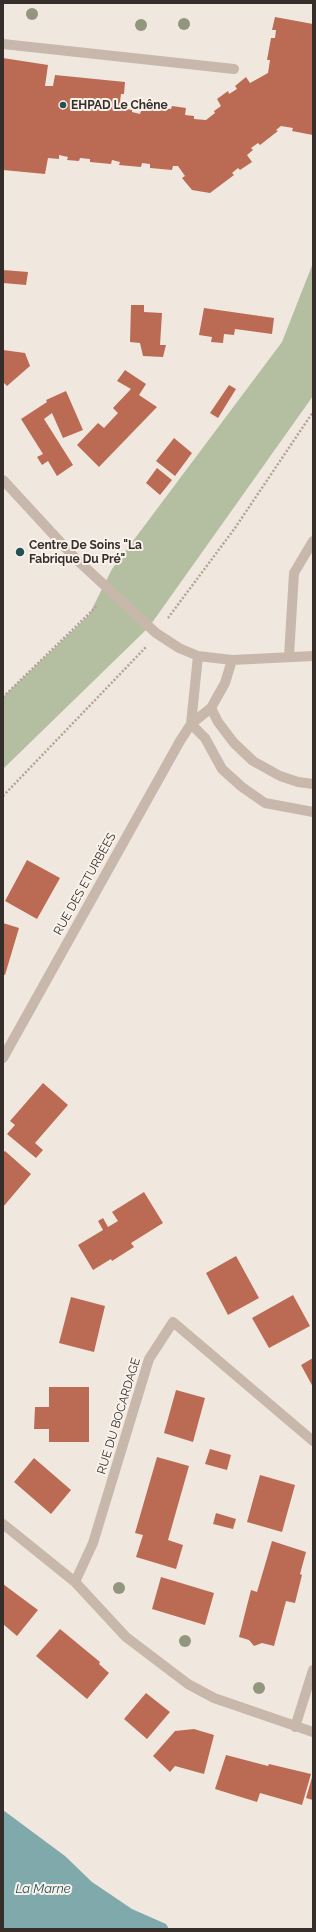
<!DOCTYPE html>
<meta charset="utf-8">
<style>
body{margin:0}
#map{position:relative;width:316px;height:1932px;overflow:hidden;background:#f0e8df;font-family:Raleway,sans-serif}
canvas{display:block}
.frame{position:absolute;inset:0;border:4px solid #362e2a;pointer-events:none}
</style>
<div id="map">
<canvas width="316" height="1932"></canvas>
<div class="frame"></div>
</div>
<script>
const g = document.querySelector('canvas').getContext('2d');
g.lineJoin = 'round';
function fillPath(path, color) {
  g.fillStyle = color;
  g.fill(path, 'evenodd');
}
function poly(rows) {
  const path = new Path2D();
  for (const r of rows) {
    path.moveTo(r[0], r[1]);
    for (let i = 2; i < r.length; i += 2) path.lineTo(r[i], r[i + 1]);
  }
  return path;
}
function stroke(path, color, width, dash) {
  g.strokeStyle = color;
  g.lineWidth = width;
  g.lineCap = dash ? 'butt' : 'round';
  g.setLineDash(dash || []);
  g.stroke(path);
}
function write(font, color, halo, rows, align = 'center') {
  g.font = font + ' Raleway,sans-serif';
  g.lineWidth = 4;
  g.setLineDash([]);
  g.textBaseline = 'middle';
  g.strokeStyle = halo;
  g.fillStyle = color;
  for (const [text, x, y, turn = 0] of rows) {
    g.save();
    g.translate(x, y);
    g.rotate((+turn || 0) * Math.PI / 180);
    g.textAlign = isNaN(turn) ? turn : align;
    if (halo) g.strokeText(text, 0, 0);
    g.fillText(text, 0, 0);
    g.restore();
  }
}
fillPath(poly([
 [313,263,313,396,149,627,3,769,3,697,89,615,112,569,282,342]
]), '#b4bea0');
fillPath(poly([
 [3,1810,65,1856,92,1882,132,1909,166,1924,169,1929,3,1929]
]), '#80a9ab');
fillPath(poly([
 [275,17,313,24,313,135,292,131,293,128,281,126,276,130,278,131,260,145,258,143,251,148,253,150,247,155,252,162,240,170,238,168,232,173,234,175,210,193,192,190,182,178,185,176,178,166,173,166,172,170,150,168,150,164,142,163,141,167,119,165,120,162,112,160,111,164,90,162,90,159,80,158,79,161,67,160,68,157,59,155,59,159,48,158,45,174,3,170,3,58,48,65,45,86,53,86,55,75,125,82,124,94,121,94,120,102,123,103,122,108,132,110,132,112,140,114,141,111,149,111,150,104,163,106,162,108,171,109,172,106,186,108,185,115,194,116,194,119,206,120,215,113,214,111,221,106,217,99,228,91,229,94,237,89,235,86,246,77,250,83,268,73,270,60,267,60,271,38,275,38,276,30,272,30],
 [3,270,28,272,26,285,3,283],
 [131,305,144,305,144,312,162,313,160,345,166,345,163,357,143,356,140,343,130,342],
 [204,308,274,318,272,334,235,329,234,335,224,334,223,343,211,342,212,337,199,335],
 [3,350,25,353,30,366,7,386,3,382],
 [125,370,146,384,139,395,157,407,99,467,77,445,98,423,104,428,118,413,113,408,131,389,117,381],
 [229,385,236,389,218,418,210,413],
 [66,391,83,430,63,438,52,413,44,419,73,465,57,476,48,461,42,465,37,457,43,454,21,419,47,402,46,400],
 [174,438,192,453,175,476,156,461],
 [157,468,172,480,160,495,146,483],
 [27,860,60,878,37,919,5,901],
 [3,923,19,928,5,975,3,974],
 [43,1083,68,1105,35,1143,43,1150,36,1158,7,1134,15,1125,10,1121],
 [5,1151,31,1174,3,1207,3,1153],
 [144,1192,163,1223,131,1243,134,1247,112,1261,111,1259,93,1270,78,1245,103,1230,98,1221,103,1218,108,1227,118,1221,112,1212],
 [236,1256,259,1298,228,1315,206,1273],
 [293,1295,310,1326,269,1348,252,1318],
 [71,1297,105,1306,94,1352,59,1343],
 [313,1358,313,1387,301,1365],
 [49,1387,89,1387,89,1442,49,1442,49,1429,34,1429,35,1407,49,1407],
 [176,1390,205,1398,193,1442,164,1433],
 [210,1449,231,1455,227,1470,205,1464],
 [157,1457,189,1466,168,1540,183,1545,176,1569,136,1557,143,1535,135,1533],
 [34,1458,71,1490,51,1514,14,1482],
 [260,1475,295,1485,282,1532,247,1522],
 [216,1513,236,1519,233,1529,213,1524],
 [272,1541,306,1552,300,1574,302,1575,295,1603,286,1601,274,1646,262,1643,254,1646,249,1640,239,1637,251,1590,257,1592],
 [161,1577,214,1593,205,1625,152,1609],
 [3,1584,38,1610,17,1636,3,1624],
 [60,1629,100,1662,99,1664,109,1673,87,1699,36,1656],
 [146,1693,170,1712,147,1739,124,1719],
 [194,1729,214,1735,204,1774,175,1766,170,1772,153,1756,175,1731],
 [226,1755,268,1766,269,1764,311,1774,302,1805,260,1793,257,1802,215,1789],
 [313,1774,313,1800,306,1798]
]), '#bb6b53');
stroke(poly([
 [168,618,235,528,313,412],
 [3,697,98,605],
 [3,796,146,647]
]), '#b3a296', 2.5, [2, 2]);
stroke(poly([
 [3,44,234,69],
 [211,708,218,722,234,743,253,761,280,776,298,782,313,784],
 [191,724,205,738,222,769,242,787,265,803,313,812]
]), '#c8b8ac', 10);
stroke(poly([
 [3,480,75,558,156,633,179,648,198,656,232,660,313,656],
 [289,656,294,573,313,541],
 [191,724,198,656],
 [3,1058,180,741,191,724,211,708,225,683,232,660],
 [3,1524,75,1582,126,1637,188,1684,214,1698,313,1732],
 [75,1582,93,1543,149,1359,173,1322,313,1441],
 [295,1727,313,1670]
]), '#c8b8ac', 10);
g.fillStyle = '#92967f';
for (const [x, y] of [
 [32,14],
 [184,24],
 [141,25],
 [119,1588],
 [185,1641],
 [259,1688]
]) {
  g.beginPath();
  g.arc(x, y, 6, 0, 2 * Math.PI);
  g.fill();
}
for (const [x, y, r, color] of [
 [63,105,4,"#235154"],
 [20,552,5,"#235154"]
]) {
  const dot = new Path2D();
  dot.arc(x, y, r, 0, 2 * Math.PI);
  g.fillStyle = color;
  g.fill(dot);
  stroke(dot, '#f8f2eb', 1.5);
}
write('bold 12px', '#362e2a', '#f8f2eb', [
 ["EHPAD Le Chêne",71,105],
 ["Centre De Soins \"La",29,545],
 ["Fabrique Du Pré\"",29,559]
], 'left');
write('12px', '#362e2a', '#f8f2eb', [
 ["RUE DES ETURBÉES",85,884,-61],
 ["RUE DU BOCARDAGE",119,1416,-73]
]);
write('italic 13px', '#235154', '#f8f2eb', [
 ["La Marne",43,1889]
]);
</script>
